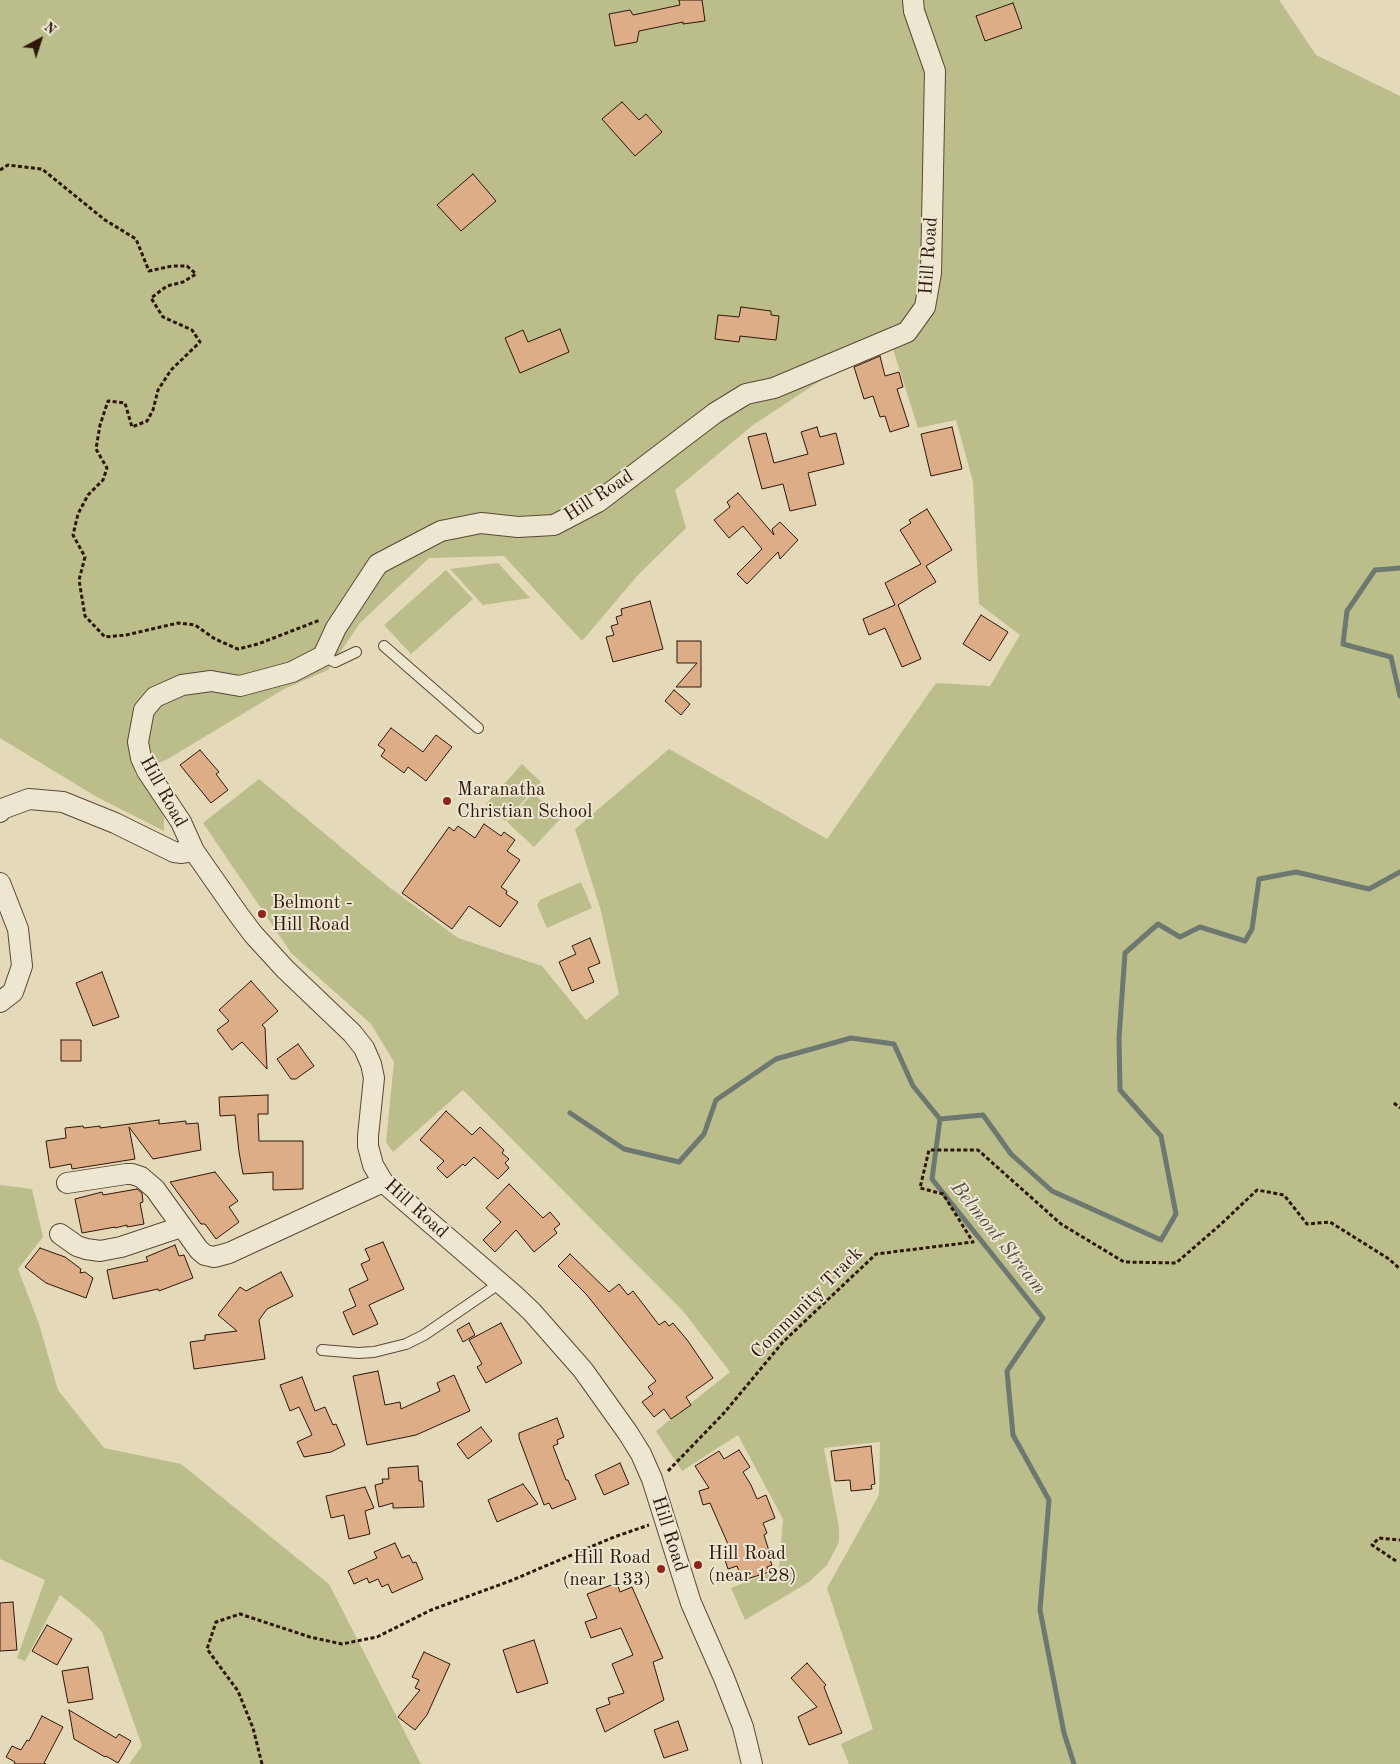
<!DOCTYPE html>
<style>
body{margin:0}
#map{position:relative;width:1400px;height:1764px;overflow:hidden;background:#e4daba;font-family:"Old Standard TT",serif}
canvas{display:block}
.north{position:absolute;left:15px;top:15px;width:50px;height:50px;-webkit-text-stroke:4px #ede7d2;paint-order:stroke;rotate:40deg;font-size:14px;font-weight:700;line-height:20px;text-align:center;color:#2f160a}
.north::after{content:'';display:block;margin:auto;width:18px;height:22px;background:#2f160a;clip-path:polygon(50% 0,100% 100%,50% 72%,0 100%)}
</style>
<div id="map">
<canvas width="1400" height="1764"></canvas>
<div class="north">N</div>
</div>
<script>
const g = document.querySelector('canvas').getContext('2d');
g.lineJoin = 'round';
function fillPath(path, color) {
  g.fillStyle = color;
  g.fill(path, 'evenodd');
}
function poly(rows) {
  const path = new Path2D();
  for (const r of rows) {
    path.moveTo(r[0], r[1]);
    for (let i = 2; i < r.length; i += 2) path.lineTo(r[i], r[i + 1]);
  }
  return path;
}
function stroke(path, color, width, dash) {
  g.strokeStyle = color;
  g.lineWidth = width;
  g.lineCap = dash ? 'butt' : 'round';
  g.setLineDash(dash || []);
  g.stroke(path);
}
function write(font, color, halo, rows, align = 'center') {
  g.font = font + ' "Old Standard TT",serif';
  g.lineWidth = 4;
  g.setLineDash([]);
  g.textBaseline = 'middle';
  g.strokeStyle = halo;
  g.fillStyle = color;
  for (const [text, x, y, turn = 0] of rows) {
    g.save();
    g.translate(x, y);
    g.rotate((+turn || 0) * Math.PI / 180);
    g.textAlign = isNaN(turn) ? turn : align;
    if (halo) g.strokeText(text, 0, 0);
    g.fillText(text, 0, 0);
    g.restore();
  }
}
fillPath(poly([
 [0,0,1279,0,1316,55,1400,96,1400,1764,849,1764,841,1744,873,1729,827,1588,879,1495,880,1442,824,1448,839,1528,839,1542,827,1565,809,1582,745,1620,731,1588,779,1569,783,1519,738,1435,682,1471,656,1431,730,1372,683,1311,463,1090,393,1152,386,1142,394,1062,371,1024,292,954,203,823,259,779,389,887,458,938,542,966,586,1020,619,994,601,911,575,829,669,749,827,839,936,683,990,686,1020,635,979,604,973,482,956,420,918,428,893,349,847,363,753,425,675,490,686,528,638,575,582,641,504,556,429,558,360,623,328,670,284,689,166,760,135,773,161,808,164,818,164,831,95,796,0,738],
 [498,563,530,598,483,605,450,569],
 [446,570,473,599,411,654,384,625],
 [522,764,541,782,505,821,486,804],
 [533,793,561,818,534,847,507,822],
 [581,882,592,908,547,928,537,905,540,900],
 [0,1185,32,1189,43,1237,18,1269,39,1324,58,1390,104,1448,181,1464,329,1584,421,1764,129,1764,142,1746,102,1632,89,1618,60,1595,25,1661,17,1658,45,1580,0,1559]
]), '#bbbd8b');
stroke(poly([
 [1400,568,1375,570,1347,611,1343,644,1391,657,1400,696],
 [570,1113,624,1149,679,1162,704,1134,716,1100,776,1059,851,1038,894,1044,913,1086,940,1119],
 [1074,1764,1064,1733,1040,1610,1049,1500,1013,1435,1007,1371,1043,1318,932,1179,940,1119,983,1115,1011,1154,1052,1191,1161,1240,1176,1214,1161,1136,1120,1090,1119,1038,1125,953,1158,924,1180,937,1200,927,1245,941,1252,929,1259,879,1296,872,1369,889,1400,872]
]), '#6d7871', 5);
const building = poly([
 [679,0,702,0,705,21,683,24,683,22,639,31,637,42,615,46,609,14,630,10,633,15,680,5,679,0],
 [1013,3,1022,28,985,41,976,16,1013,3],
 [622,102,639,120,646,114,662,132,635,156,602,119,622,102],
 [473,174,496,201,461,231,437,205,473,174],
 [741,307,771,311,771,315,779,316,776,340,740,336,739,342,715,339,718,315,739,317,741,307],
 [560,329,569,352,520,373,505,338,523,330,528,342,560,329],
 [880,356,885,376,899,372,903,387,897,389,909,426,890,432,885,416,880,417,873,396,864,399,854,367,880,356],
 [817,427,820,437,836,433,844,464,808,473,816,505,790,511,783,484,762,489,748,437,766,433,774,463,808,454,801,432,817,427],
 [952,427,962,469,931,476,921,434,952,427],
 [738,493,774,535,772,529,780,522,798,540,780,559,778,552,747,584,737,574,762,549,743,526,729,538,714,520,730,507,727,502,738,493],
 [927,509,952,550,926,566,936,582,898,605,921,659,902,667,885,628,869,635,863,619,895,605,885,583,921,564,900,530,911,523,909,520,927,509],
 [650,601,663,649,613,662,606,637,614,635,611,626,618,624,616,617,622,615,621,609,650,601],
 [981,615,1008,632,990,661,963,644,981,615],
 [677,641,701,641,701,687,676,687,697,663,677,663,677,641],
 [674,690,690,704,681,715,665,701,674,690],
 [391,728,423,752,436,735,452,747,426,781,408,767,404,773,381,756,385,750,378,745,391,728],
 [200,750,219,772,216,774,228,790,211,803,180,765,200,750],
 [484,824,501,836,504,832,515,840,507,851,520,860,501,887,507,891,506,894,518,902,500,927,469,906,452,929,402,893,449,827,454,831,458,826,475,838,484,824],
 [590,938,600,963,588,968,594,982,572,991,559,962,576,954,572,946,590,938],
 [102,972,119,1017,93,1026,76,983,102,972],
 [251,981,278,1011,262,1025,265,1028,267,1069,242,1042,232,1050,217,1030,229,1021,219,1010,251,981],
 [61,1040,81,1040,81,1061,61,1061,61,1040],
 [298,1044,314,1066,296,1079,291,1079,277,1059,298,1044],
 [268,1095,268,1114,258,1114,259,1141,303,1141,303,1189,273,1190,273,1172,243,1174,239,1152,235,1115,220,1116,219,1097,268,1095],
 [446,1111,472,1135,480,1127,504,1150,502,1153,509,1159,505,1163,509,1168,498,1179,474,1157,465,1166,463,1164,447,1178,437,1168,444,1161,420,1140,446,1111],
 [159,1120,159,1124,186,1121,186,1124,198,1123,201,1150,153,1159,129,1127,135,1159,72,1169,71,1164,50,1168,46,1141,66,1138,65,1128,83,1126,84,1128,100,1126,100,1128,159,1120],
 [215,1172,238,1201,229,1207,239,1222,216,1239,205,1224,201,1224,170,1182,215,1172],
 [509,1184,543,1218,550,1212,560,1224,554,1229,557,1233,534,1252,516,1230,495,1252,483,1240,501,1222,486,1208,509,1184],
 [137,1189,142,1193,143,1202,140,1203,144,1224,127,1227,127,1225,115,1228,115,1227,82,1233,75,1199,102,1192,103,1195,137,1189],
 [383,1242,404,1289,369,1305,378,1324,353,1335,343,1312,356,1306,349,1289,368,1280,361,1264,370,1260,365,1249,383,1242],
 [175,1245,179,1256,184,1255,193,1278,159,1291,158,1289,113,1299,107,1270,148,1261,146,1257,175,1245],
 [40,1248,65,1257,81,1269,80,1273,85,1272,93,1278,86,1298,46,1283,25,1267,40,1248],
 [570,1254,609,1292,619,1284,628,1295,633,1291,659,1325,665,1321,669,1326,673,1323,688,1341,713,1378,686,1397,691,1405,671,1419,664,1409,654,1417,642,1402,653,1394,648,1387,656,1381,586,1294,558,1266,570,1254],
 [281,1272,293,1296,267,1309,259,1320,265,1359,194,1369,190,1342,205,1340,205,1335,237,1331,218,1315,240,1287,246,1291,281,1272],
 [469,1323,475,1335,463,1342,457,1330,469,1323],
 [501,1323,522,1363,486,1383,477,1367,482,1364,469,1340,501,1323],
 [378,1371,385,1405,400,1402,401,1409,440,1391,437,1383,454,1375,470,1411,416,1435,367,1445,353,1376,378,1371],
 [302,1377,315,1411,325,1407,333,1425,336,1424,345,1445,331,1452,304,1457,297,1442,312,1435,299,1407,290,1411,280,1385,302,1377],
 [557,1418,564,1437,557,1440,558,1444,553,1446,566,1480,568,1480,576,1499,552,1509,549,1503,544,1505,519,1438,519,1433,557,1418],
 [481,1427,492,1441,468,1459,457,1444,481,1427],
 [871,1446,875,1484,871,1485,872,1489,851,1491,850,1480,835,1481,831,1451,871,1446],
 [739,1450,750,1467,743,1472,751,1485,757,1499,766,1495,775,1518,763,1523,767,1533,764,1535,770,1554,768,1554,772,1565,767,1567,769,1572,747,1579,744,1572,740,1574,737,1566,728,1569,723,1554,731,1551,710,1503,703,1505,699,1491,709,1488,695,1466,719,1451,724,1459,739,1450],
 [620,1463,629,1484,604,1495,595,1475,620,1463],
 [418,1466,419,1481,422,1481,424,1507,393,1508,393,1503,379,1507,375,1485,383,1483,382,1479,389,1479,388,1468,418,1466],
 [523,1484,538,1504,497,1522,488,1500,523,1484],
 [365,1487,374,1508,365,1511,370,1534,349,1539,344,1515,331,1518,326,1496,365,1487],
 [395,1543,402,1558,409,1555,413,1563,416,1562,423,1579,392,1593,388,1584,382,1587,378,1579,369,1583,367,1578,354,1584,348,1571,377,1558,374,1552,395,1543],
 [617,1583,620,1592,632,1587,663,1658,653,1662,664,1700,605,1732,596,1709,610,1704,608,1698,624,1693,612,1664,633,1655,621,1628,591,1638,585,1622,597,1618,587,1594,617,1583],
 [13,1602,17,1650,0,1651,0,1603,13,1602],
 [47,1625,72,1639,57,1665,32,1651,47,1625],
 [534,1640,548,1683,517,1693,503,1650,534,1640],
 [424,1652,450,1664,427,1715,415,1730,398,1717,420,1690,415,1688,419,1680,412,1677,424,1652],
 [807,1663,826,1685,824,1687,842,1733,809,1745,798,1717,817,1707,791,1678,807,1663],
 [88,1667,93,1699,68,1703,62,1671,88,1667],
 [69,1710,116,1738,119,1734,131,1741,118,1763,106,1756,105,1757,74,1739,69,1710],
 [42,1716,63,1727,44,1763,46,1764,14,1764,15,1762,6,1757,12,1746,21,1750,27,1740,29,1741,42,1716],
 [678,1721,688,1750,664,1758,654,1730,678,1721]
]);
fillPath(building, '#ddad88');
stroke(building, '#2f160a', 1);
const lane = poly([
 [384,646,478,728],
 [323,656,335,662,356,652],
 [322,1350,358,1353,374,1352,406,1344,424,1335,500,1283]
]);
const street = poly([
 [0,812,2,809,29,799,63,802,115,823,174,852,182,853,194,851],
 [0,883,18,929,22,966,13,992,0,1002],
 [67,1183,126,1174,132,1174,141,1177,155,1189,199,1250,205,1255,214,1257,229,1253,383,1182],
 [60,1234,77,1246,86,1249,100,1251,121,1247,181,1227],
 [752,1764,743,1727,724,1678,691,1603,652,1479,641,1454,628,1433,583,1370,532,1312,513,1294,383,1182,373,1165,368,1146,368,1136,374,1078,371,1064,364,1048,352,1033,285,969,253,934,238,914,194,851,181,822,147,771,141,758,138,742,144,710,155,697,182,685,211,681,240,686,292,672,323,656,336,628,378,564,441,531,481,523,518,527,554,525,598,502,715,413,746,394,774,388,907,332,925,307,931,273,935,71,914,11,913,0]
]);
stroke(lane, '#5c4736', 12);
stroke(street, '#5c4736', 22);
stroke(poly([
 [0,170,8,165,42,169,105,220,136,239,149,271,172,266,187,266,196,274,183,282,167,286,151,298,163,317,192,330,200,342,171,370,158,390,153,410,147,421,132,427,125,403,108,401,100,425,96,449,107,468,103,480,88,495,78,514,73,535,85,557,79,580,85,616,105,637,126,635,178,623,195,625,215,639,238,649,258,644,320,620],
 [1394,1103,1400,1108],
 [668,1471,724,1413,783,1342,876,1254,973,1242,943,1194,920,1188,929,1150,978,1150,1061,1224,1124,1262,1176,1263,1220,1225,1257,1190,1284,1195,1307,1224,1330,1222,1389,1259,1400,1269],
 [1396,1561,1372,1545,1379,1538,1400,1540],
 [262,1764,253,1728,238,1691,207,1649,216,1622,240,1614,310,1637,342,1644,377,1637,431,1610,510,1581,614,1537,649,1525]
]), '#2f160a', 3, [4, 2.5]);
stroke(lane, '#ede7d2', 10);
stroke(street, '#ede7d2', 20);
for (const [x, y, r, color] of [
 [447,801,5,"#8f2418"],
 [262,914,5,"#8f2418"],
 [698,1565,5,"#8f2418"],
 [661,1569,5,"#8f2418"]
]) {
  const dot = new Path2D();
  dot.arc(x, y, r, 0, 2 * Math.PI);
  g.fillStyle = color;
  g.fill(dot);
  stroke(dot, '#ede7d2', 2);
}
write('19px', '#2f160a', '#ede7d2', [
 ["Hill Road",929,256,-86],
 ["Hill Road",599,496,-33],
 ["Hill Road",163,792,61],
 ["Hill Road",416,1209,42],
 ["Community Track",807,1303,-45],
 ["Hill Road",669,1534,72]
]);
write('19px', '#2f160a', '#ede7d2', [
 ["Maranatha",457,790],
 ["Christian School",457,812],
 ["Belmont -",272,903],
 ["Hill Road",272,925],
 ["Hill Road",708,1554],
 ["(near 128)",708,1576],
 ["Hill Road",651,1558,"right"],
 ["(near 133)",651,1580,"right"]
], 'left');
write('italic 20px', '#534f46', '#ede7d2', [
 ["Belmont Stream",998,1238,51]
]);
</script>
